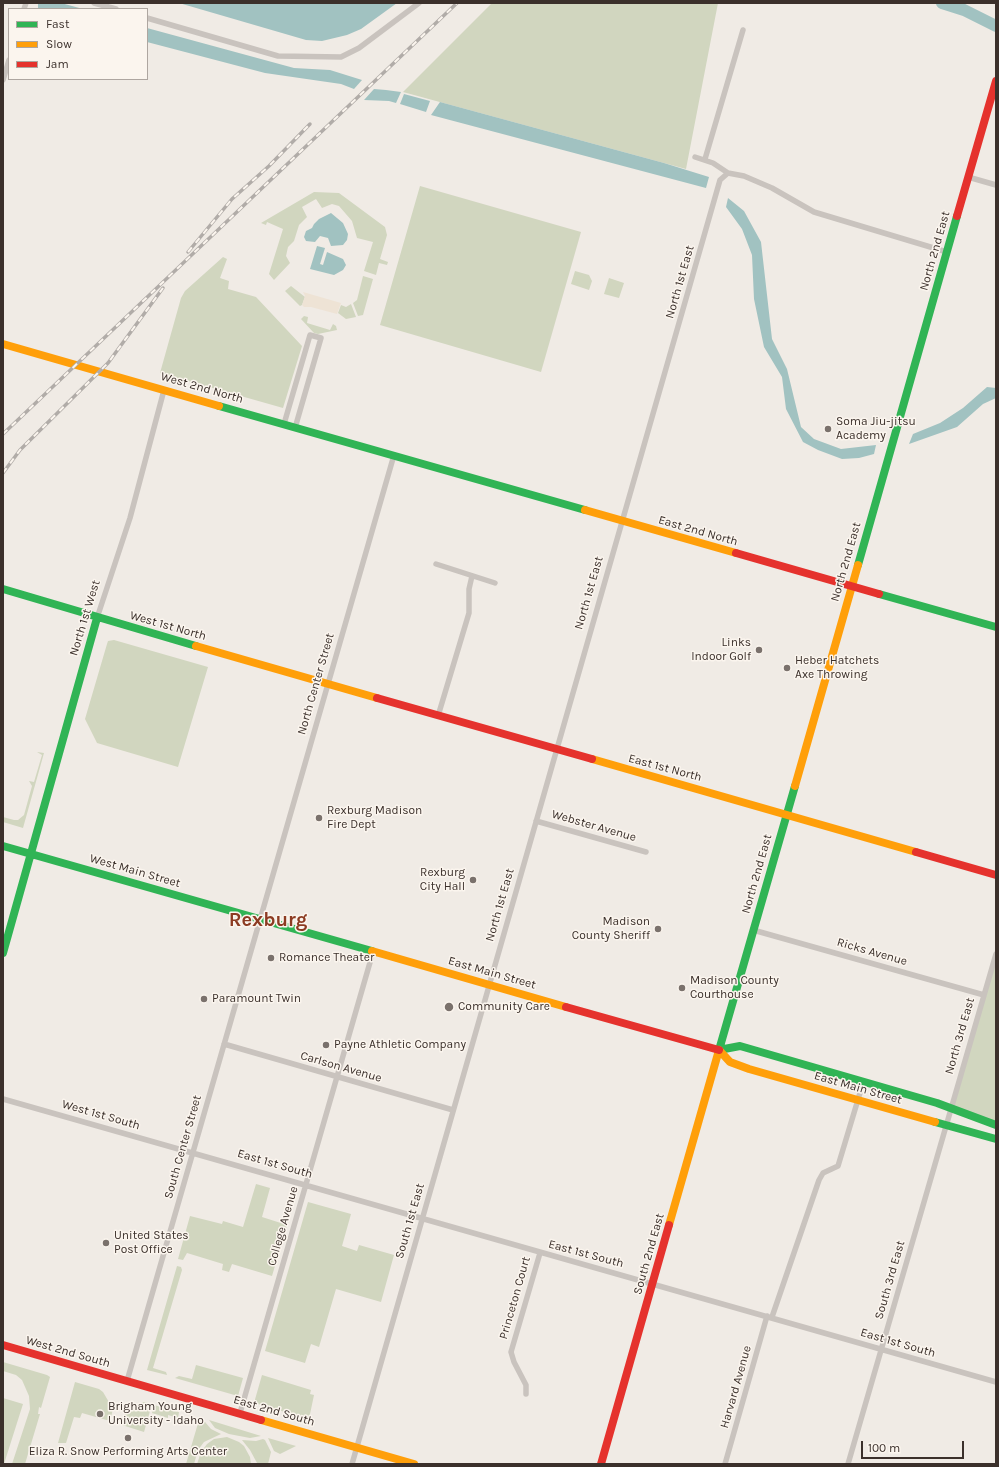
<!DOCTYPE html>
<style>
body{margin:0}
#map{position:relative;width:999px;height:1467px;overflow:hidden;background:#f0ebe5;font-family:Karla,sans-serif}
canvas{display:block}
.frame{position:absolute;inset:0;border:4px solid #3b302b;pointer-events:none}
.legend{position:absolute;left:8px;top:8px;width:140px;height:72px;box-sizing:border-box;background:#fbf5ee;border:1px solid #aea6a0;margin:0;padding:5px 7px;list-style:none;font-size:12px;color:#3b302b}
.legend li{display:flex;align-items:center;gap:8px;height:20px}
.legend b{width:20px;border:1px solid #aea6a0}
.scale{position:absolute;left:861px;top:1441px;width:103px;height:18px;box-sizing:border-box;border:2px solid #3b302b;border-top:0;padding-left:5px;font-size:12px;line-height:14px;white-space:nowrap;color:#3b302b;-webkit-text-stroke:3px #fbf5ee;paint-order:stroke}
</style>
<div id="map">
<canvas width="999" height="1467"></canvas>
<div class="frame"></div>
<ul class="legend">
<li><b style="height:5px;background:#30b455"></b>Fast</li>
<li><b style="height:5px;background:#ff9f0a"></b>Slow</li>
<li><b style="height:5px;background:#e5322d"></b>Jam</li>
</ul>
<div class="scale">100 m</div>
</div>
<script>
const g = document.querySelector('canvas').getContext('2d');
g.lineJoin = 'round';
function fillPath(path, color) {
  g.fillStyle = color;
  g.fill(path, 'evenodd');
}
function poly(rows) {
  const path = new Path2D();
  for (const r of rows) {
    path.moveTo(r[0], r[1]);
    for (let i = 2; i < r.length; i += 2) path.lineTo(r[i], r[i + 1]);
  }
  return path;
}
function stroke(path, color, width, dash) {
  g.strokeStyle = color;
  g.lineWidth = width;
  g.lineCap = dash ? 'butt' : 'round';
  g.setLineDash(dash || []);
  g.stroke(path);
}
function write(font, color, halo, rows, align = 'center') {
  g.font = font + ' Karla,sans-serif';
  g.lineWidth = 3;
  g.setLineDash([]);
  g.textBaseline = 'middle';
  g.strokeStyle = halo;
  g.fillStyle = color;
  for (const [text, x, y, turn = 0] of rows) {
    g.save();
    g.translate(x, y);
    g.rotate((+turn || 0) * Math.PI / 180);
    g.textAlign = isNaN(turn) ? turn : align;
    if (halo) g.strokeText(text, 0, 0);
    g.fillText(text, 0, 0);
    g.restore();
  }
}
fillPath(poly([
 [492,3,718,3,686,169,403,92],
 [420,186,581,232,541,372,380,325],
 [314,192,339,193,385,227,387,235,380,259,388,262,387,265,379,263,376,275,364,271,373,242,357,238,352,221,339,206,332,204,322,208,316,199,302,207,307,217,299,225,294,241,288,247,286,256,290,263,274,280,269,274,283,229,267,222,266,225,261,223],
 [223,257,227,259,220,278,229,281,228,289,256,297,302,346,283,408,160,373,181,298,185,291],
 [575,271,589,275,592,281,589,290,571,284],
 [363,276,373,279,363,315,358,316,353,303,357,300],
 [609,278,624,283,619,298,604,294],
 [291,286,305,297,302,305,300,306,285,291],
 [351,304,356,317,346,319,338,313,341,305,346,307],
 [304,316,308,317,307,323,330,330,333,324,336,326,337,330,318,334,314,333,301,319],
 [114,640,208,667,178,767,97,743,85,719,107,644,108,641],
 [37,752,44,753,23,828,3,822,3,817,14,820,18,820,24,815,32,786,29,781,34,782,42,755],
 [996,953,996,1125,951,1109],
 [256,1184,270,1188,262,1217,287,1225,272,1276,232,1264,229,1272,222,1270,223,1264,187,1253,183,1260,178,1259,190,1216,222,1224,223,1221,243,1227],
 [308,1202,351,1214,342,1246,357,1251,359,1245,394,1255,381,1302,336,1289,319,1347,311,1344,305,1363,265,1351],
 [177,1266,181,1267,182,1270,153,1368,166,1372,167,1375,147,1370],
 [3,1362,47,1375,50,1377,41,1408,39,1407,38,1414,40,1414,25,1464,12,1464,30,1409,29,1396,22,1380,16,1375,3,1371],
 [196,1365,243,1378,238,1396,175,1378,179,1376,192,1379],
 [262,1375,311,1390,310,1394,314,1395,309,1419,254,1403],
 [75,1382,99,1389,103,1392,113,1409,110,1421,82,1413,80,1418,74,1417,66,1443,58,1443],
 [3,1398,23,1404,4,1464,3,1464],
 [144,1402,152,1404,144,1432,122,1425,126,1410],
 [154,1405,179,1412,178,1418,168,1415,168,1418,152,1413],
 [199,1420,205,1422,211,1429,221,1434,204,1442,198,1450,194,1464,186,1464],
 [209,1420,261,1436,250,1438,229,1434,215,1428],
 [227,1437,239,1442,244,1446,250,1457,251,1464,197,1464,201,1452,207,1444,214,1439],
 [268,1438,296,1446,280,1454,274,1451],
 [263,1439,265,1440,271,1452,268,1464,257,1463,250,1450,242,1440,256,1441]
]), '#d1d6bf');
fillPath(poly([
 [303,292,341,303,337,314,311,307,304,307,302,305,305,296]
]), '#eee3d5');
fillPath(poly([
 [38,3,61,3,83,9,38,9],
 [179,3,397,3,361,29,347,35,322,41,306,40],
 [147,28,294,68,330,70,362,80,354,89,341,84,265,73,147,42],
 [374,89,386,90,401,92,396,103,389,101,364,100],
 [404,94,430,101,426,112,400,104],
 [440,102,664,163,709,177,706,188,431,115],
 [728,198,744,211,761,242,772,339,787,369,801,427,814,439,841,449,876,445,874,454,859,458,842,459,818,450,803,442,786,409,782,377,764,347,754,299,752,255,742,229,726,207],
 [331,213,343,223,348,234,347,240,343,245,331,246,328,238,320,236,315,242,306,241,304,237,306,231,312,228,314,224,319,219],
 [317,246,325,248,320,264,323,265,327,252,343,259,346,265,343,270,334,275,310,269],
 [987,387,996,388,996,398,983,404,957,427,909,444,913,434,940,423,963,408]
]), '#a1c2c1');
stroke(poly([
 [942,3,964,10,996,26]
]), '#a1c2c1', 12);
stroke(poly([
 [94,3,116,9],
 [24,9,26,3],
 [147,18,278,56,341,57,359,48,419,3],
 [3,80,9,60],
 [695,157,713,163,728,173],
 [705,159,743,30],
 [968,177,996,185],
 [284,424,310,335,321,338,295,428],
 [436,564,495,583],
 [97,618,130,518,164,390],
 [438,716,469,613,469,589,472,576],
 [536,821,646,852],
 [753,930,984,995],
 [224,1044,453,1110],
 [3,1099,996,1382],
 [772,1317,819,1180,823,1173,838,1166,863,1083],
 [127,1381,394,455],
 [526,1394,526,1385,514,1362,511,1352,540,1253],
 [240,1413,373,952],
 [352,1464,720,180,728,173,744,176,772,188,814,212,947,252],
 [725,1464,767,1316],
 [848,1464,996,954]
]), '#c9c3be', 5.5);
stroke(poly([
 [219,406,585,510],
 [858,565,957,216],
 [3,589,196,646],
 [879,594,996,627],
 [3,846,372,951],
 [3,953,97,618],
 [719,1050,740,1046,937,1103,996,1125],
 [719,1050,795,786],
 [935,1122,996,1139]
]), '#30b455', 8);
stroke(poly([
 [3,344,219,406],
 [585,510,736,553],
 [196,646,377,698],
 [592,759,916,852],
 [795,786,858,565],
 [372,951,566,1007],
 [719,1050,730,1062,749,1069,935,1122],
 [669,1225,719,1050],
 [261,1420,414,1464]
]), '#ff9f0a', 8);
stroke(poly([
 [957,216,996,81],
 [736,553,879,594],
 [377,698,592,759],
 [916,852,996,875],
 [566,1007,719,1050],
 [3,1345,261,1420],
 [601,1464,669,1225]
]), '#e5322d', 8);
const rail = poly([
 [188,252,232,199,269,166,310,124],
 [3,434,457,3],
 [3,473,20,450,108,363,163,288]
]);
stroke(rail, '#b1aca8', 3.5);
stroke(rail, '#fbf5ee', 2, [6]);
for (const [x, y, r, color] of [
 [828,429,4,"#7a716c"],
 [759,650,4,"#7a716c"],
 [787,668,4,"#7a716c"],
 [319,818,4,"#7a716c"],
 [473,880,4,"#7a716c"],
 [658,929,4,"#7a716c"],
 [271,958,4,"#7a716c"],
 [682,988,4,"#7a716c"],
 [204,999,4,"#7a716c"],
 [449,1007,5,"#7a716c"],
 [326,1045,4,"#7a716c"],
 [106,1243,4,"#7a716c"],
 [100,1414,4,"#7a716c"],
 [128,1438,4,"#7a716c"]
]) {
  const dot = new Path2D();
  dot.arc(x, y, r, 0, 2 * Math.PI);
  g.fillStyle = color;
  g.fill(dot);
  stroke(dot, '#fbf5ee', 1.5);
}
write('12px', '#3b302b', '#fbf5ee', [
 ["North 2nd East",935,251,-74],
 ["North 1st East",680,282,-74],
 ["West 2nd North",202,388,16],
 ["East 2nd North",698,531,16],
 ["North 2nd East",846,562,-74],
 ["North 1st East",589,593,-74],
 ["North 1st West",85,618,-73],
 ["West 1st North",168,626,16],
 ["North Center Street",316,684,-74],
 ["East 1st North",665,768,15],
 ["Webster Avenue",594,826,16],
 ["West Main Street",135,871,16],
 ["North 2nd East",757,874,-74],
 ["North 1st East",500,905,-74],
 ["Ricks Avenue",872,952,16],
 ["East Main Street",492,973,16],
 ["North 3rd East",960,1036,-74],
 ["Carlson Avenue",341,1067,16],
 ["East Main Street",858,1088,16],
 ["West 1st South",101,1115,16],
 ["South Center Street",183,1147,-74],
 ["East 1st South",275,1164,16],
 ["South 1st East",410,1221,-74],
 ["College Avenue",283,1226,-74],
 ["East 1st South",586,1254,15],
 ["South 2nd East",649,1254,-74],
 ["South 3rd East",890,1280,-74],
 ["Princeton Court",515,1298,-74],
 ["East 1st South",898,1343,16],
 ["West 2nd South",68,1352,16],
 ["Harvard Avenue",736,1387,-74],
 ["East 2nd South",274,1411,16]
]);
write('12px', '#3b302b', '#fbf5ee', [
 ["Soma Jiu-jitsu",836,422],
 ["Academy",836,436],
 ["Links",751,643,"right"],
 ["Indoor Golf",751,657,"right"],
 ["Heber Hatchets",795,661],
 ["Axe Throwing",795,675],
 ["Rexburg Madison",327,811],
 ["Fire Dept",327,825],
 ["Rexburg",465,873,"right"],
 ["City Hall",465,887,"right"],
 ["Madison",650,922,"right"],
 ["County Sheriff",650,936,"right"],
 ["Romance Theater",279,958],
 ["Madison County",690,981],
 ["Courthouse",690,995],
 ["Paramount Twin",212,999],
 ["Community Care",458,1007],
 ["Payne Athletic Company",334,1045],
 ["United States",114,1236],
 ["Post Office",114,1250],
 ["Brigham Young",108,1407],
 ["University - Idaho",108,1421],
 ["Eliza R. Snow Performing Arts Center",128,1452,"center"]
], 'left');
write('bold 20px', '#8c3b22', '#fbf5ee', [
 ["Rexburg",268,920]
]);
</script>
